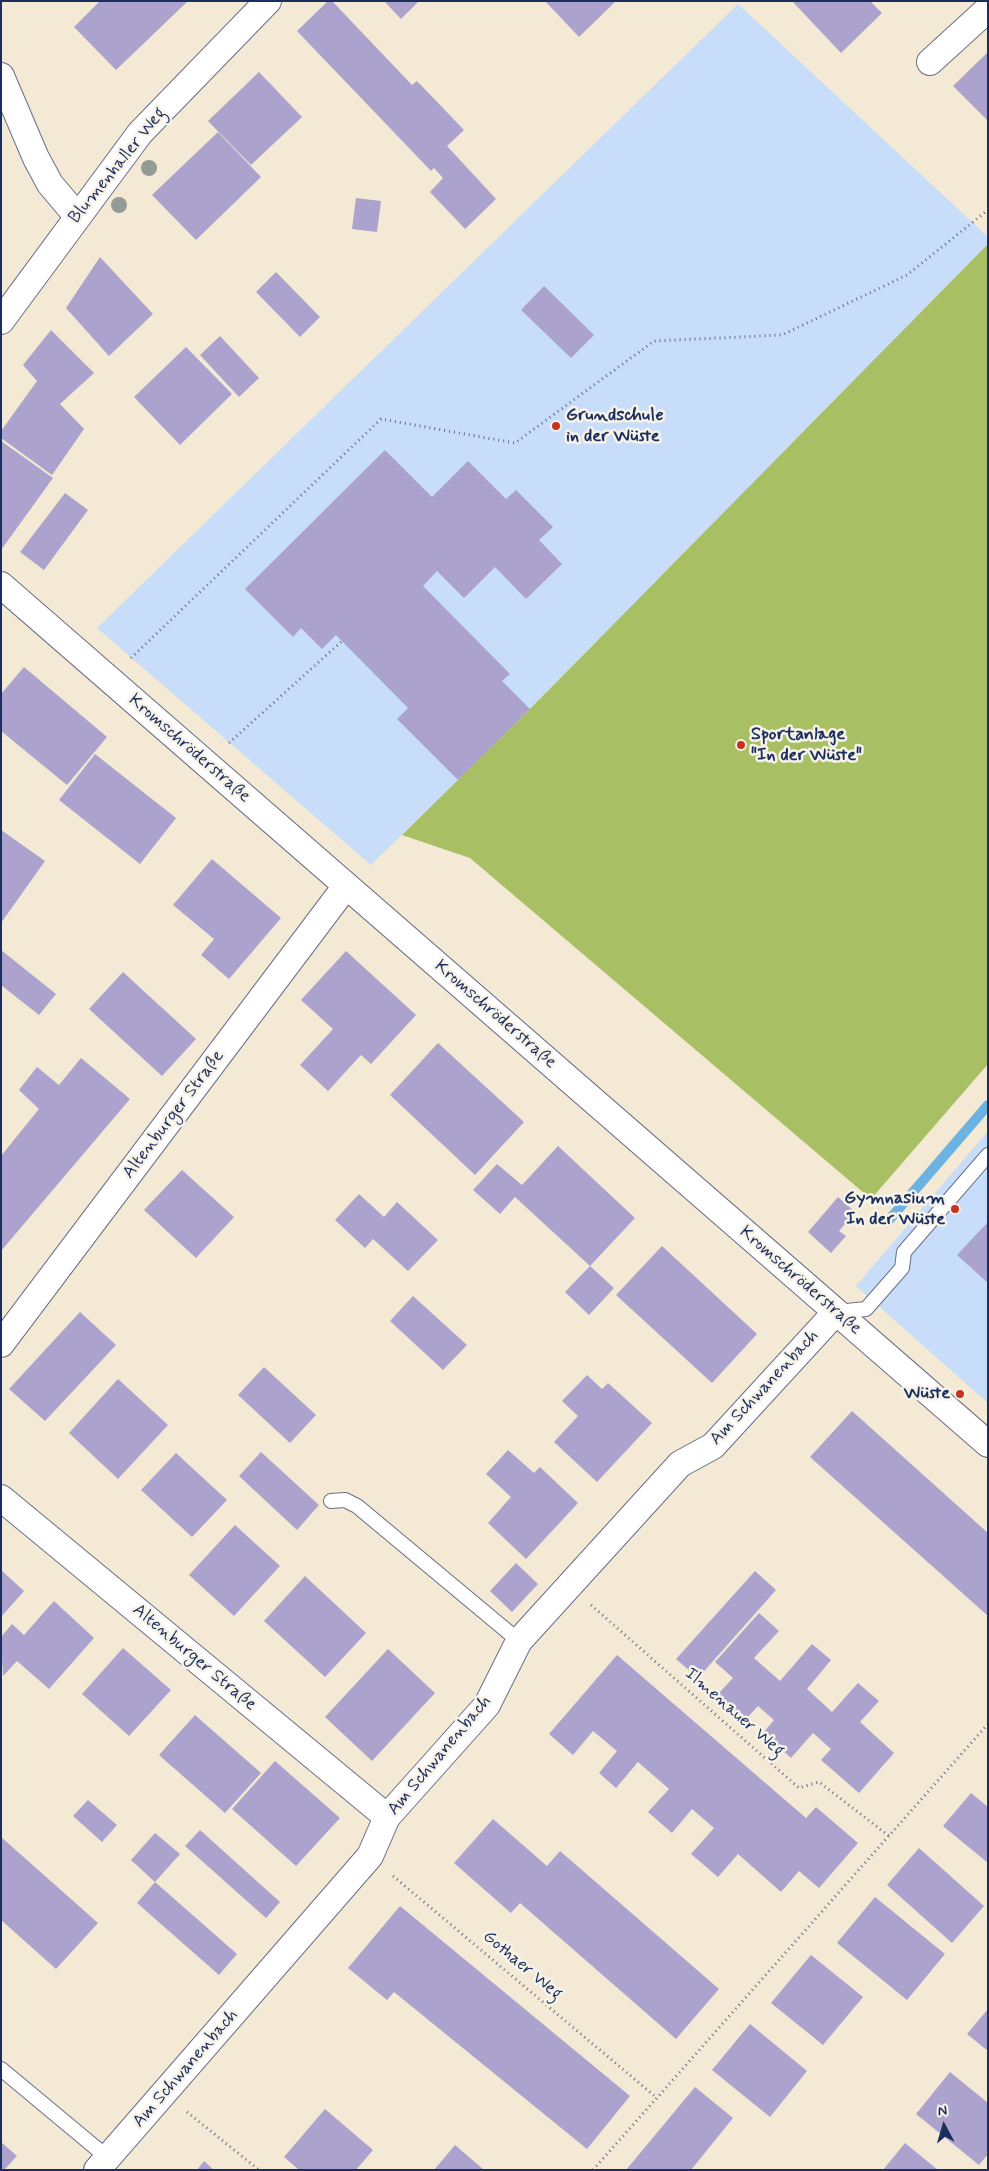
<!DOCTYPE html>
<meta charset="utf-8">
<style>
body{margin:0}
#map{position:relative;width:989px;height:2171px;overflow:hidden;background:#f3e9d4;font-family:Mynerve,sans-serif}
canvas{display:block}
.frame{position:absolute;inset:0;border:2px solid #1b2f5e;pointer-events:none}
.north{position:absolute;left:919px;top:2101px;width:50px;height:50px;-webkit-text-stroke:4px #f7f3e8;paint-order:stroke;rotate:354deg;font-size:14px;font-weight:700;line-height:20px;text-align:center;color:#1b2f5e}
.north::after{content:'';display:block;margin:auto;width:18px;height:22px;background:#1b2f5e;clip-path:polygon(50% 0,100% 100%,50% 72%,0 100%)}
</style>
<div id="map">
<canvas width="989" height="2171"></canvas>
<div class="frame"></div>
<div class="north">N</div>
</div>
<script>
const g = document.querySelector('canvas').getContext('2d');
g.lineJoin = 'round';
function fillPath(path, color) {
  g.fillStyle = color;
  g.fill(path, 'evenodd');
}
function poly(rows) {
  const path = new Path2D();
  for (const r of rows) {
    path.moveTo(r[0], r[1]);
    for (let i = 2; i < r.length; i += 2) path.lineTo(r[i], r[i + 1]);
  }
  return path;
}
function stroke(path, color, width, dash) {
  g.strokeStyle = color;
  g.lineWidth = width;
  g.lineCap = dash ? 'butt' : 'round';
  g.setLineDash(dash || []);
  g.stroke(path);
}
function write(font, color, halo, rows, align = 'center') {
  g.font = font + ' Mynerve,sans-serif';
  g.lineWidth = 5;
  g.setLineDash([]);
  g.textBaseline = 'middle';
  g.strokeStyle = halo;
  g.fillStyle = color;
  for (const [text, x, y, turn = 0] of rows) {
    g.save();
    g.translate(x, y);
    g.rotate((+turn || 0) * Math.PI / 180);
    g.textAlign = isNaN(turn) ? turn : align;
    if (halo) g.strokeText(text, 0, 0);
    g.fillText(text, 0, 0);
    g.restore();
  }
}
fillPath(poly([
 [738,4,988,237,988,244,530,709,371,865,97,628],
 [988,1131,988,1403,856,1286]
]), '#c7ddf9');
fillPath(poly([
 [988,244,988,1064,871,1199,470,858,402,835,530,709]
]), '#a9bf64');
stroke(poly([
 [889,1220,988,1105]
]), '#6cb2e3', 10);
fillPath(poly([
 [100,1,188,1,116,70,74,27],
 [328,1,332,1,412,85,417,81,464,130,447,146,496,199,465,229,430,192,443,178,434,168,431,171,297,31],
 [384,1,419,1,401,19],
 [545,1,616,1,579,37],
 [792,1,870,1,882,13,841,53],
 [988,52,988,121,953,86],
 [259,72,302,117,251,165,208,121],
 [218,132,261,177,196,240,152,195],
 [356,198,381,201,377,232,352,229],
 [100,257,153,314,109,356,66,308],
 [276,272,320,317,300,337,256,292],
 [544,286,594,335,571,358,521,310],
 [51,330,94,373,60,404,84,429,52,475,1,438,1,431,37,381,23,365],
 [220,336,259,378,239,397,200,355],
 [186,347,232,394,180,445,134,397],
 [1,441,53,478,1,550],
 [385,450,432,497,468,461,506,499,516,490,553,527,539,540,562,564,526,599,495,567,464,598,437,571,423,586,510,674,502,681,530,709,458,780,397,719,408,708,336,635,322,649,301,628,293,637,245,589],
 [65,493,88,510,44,570,20,552],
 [24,667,107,737,67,785,1,731,1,694],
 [95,754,176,818,140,864,59,800],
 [1,830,45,861,1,923],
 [212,859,281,918,229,979,201,955,214,939,173,905],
 [1,950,56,994,39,1015,1,985],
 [346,951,416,1015,371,1064,361,1055,328,1091,300,1065,333,1029,301,1000],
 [123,972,196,1039,162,1076,89,1009],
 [438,1043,524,1122,475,1175,390,1095],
 [81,1058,130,1099,1,1251,1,1156,39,1109,19,1090,37,1067,59,1085],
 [558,1146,635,1218,590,1266,515,1197,500,1214,473,1190,497,1164,522,1185],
 [182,1170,234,1217,196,1258,144,1210],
 [359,1194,384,1217,397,1202,438,1240,408,1271,373,1239,365,1248,335,1220],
 [838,1197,855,1212,839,1231,846,1236,831,1253,808,1232],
 [988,1222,988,1283,957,1255],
 [662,1246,757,1334,712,1383,616,1295],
 [590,1266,614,1288,589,1315,565,1292],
 [413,1296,467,1345,443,1370,390,1321],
 [80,1312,116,1345,45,1421,9,1389],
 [264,1367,316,1415,290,1443,238,1395],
 [587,1375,602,1389,608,1383,652,1423,597,1482,554,1442,578,1416,562,1401],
 [118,1379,168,1425,118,1479,69,1433],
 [852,1411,988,1533,988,1616,810,1457],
 [508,1450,534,1473,540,1467,578,1503,526,1559,488,1523,511,1497,486,1474],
 [261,1452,319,1505,297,1530,239,1476],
 [176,1453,227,1500,192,1537,141,1490],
 [235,1525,280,1566,234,1616,189,1575],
 [516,1563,538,1584,512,1612,490,1591],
 [1,1570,24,1591,1,1617],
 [755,1571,776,1590,698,1678,676,1659],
 [305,1576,366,1633,325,1677,264,1621],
 [54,1601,94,1638,49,1689,17,1661,3,1676,1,1637,12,1624,24,1635],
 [759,1613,779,1631,754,1658,780,1681,812,1644,831,1660,807,1689,832,1712,858,1683,879,1701,860,1722,894,1753,859,1793,821,1760,831,1749,813,1733,791,1758,763,1733,774,1720,758,1706,746,1719,718,1694,733,1678,715,1662],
 [123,1648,171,1690,129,1736,82,1694],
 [388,1649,435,1693,372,1761,325,1717],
 [617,1655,806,1818,816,1807,858,1843,819,1888,799,1871,781,1892,738,1854,718,1877,691,1854,714,1828,692,1809,672,1833,648,1812,669,1789,638,1762,616,1788,599,1773,617,1751,593,1731,573,1755,549,1734],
 [195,1715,261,1773,225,1813,159,1755],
 [275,1761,340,1818,296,1866,232,1809],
 [971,1793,988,1807,988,1863,943,1826],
 [88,1800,117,1825,102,1842,73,1816],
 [493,1819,547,1866,560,1851,719,1989,676,2039,520,1903,511,1913,454,1863],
 [200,1830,280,1902,266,1918,185,1846],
 [155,1833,180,1854,155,1882,237,1954,219,1975,137,1903,155,1882,131,1860],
 [1,1837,98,1923,56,1969,1,1920],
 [919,1848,984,1906,952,1943,887,1885],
 [875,1897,945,1954,907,2000,837,1943],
 [400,1906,630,2096,587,2149,394,1992,387,2000,348,1968],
 [811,1955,863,1997,823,2045,771,2003],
 [988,2009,988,2051,967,2034],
 [750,2024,807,2071,770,2117,712,2070],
 [950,2072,988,2103,988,2154,979,2165,916,2114],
 [695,2087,733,2118,691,2170,626,2170],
 [325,2109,373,2150,356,2170,299,2170,284,2157],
 [1,2142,17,2156,4,2170,1,2167],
 [905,2143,938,2170,883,2170],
 [455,2145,484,2170,434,2170],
 [204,2161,214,2170,197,2170]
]), '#aba3cd');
const lane = poly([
 [837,1312,866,1309,902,1268,904,1252,988,1155],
 [331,1501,345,1500,357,1506,519,1641],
 [1,2069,108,2158]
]);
const street = poly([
 [930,62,988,9],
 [1,76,36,158,50,184,77,216],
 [1,321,140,133,268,1],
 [1,585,988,1444],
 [1,1344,346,886],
 [1,1498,387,1817],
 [97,2170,370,1856,387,1817,487,1705,519,1641,680,1464,713,1446,836,1312]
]);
stroke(lane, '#677087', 16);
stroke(street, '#677087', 28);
stroke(poly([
 [131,658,381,419,515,443,654,341,782,335,907,275,988,210],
 [229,743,342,641],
 [591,1605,799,1788,819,1782,889,1836],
 [393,1876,657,2098],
 [187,2112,259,2170],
 [593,2170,988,1724]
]), '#677087', 3, [1, 4]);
stroke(lane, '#fff', 14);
stroke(street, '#fff', 26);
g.fillStyle = '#949a94';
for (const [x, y] of [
 [149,168],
 [119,205]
]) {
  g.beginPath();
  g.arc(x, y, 8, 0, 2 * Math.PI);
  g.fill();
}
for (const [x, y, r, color] of [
 [556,426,5,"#c8321e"],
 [741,745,5,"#c8321e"],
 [955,1209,5,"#c8321e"],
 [960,1394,5,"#c8321e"]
]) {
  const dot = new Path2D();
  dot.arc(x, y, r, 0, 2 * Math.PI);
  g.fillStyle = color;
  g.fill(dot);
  stroke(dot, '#f7f3e8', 2);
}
write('18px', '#1b2f5e', '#f7f3e8', [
 ["Blumenhaller Weg",118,166,-51],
 ["Kromschröderstraße",189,749,41],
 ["Kromschröderstraße",495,1015,41],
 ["Altenburger Straße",174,1115,-53],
 ["Kromschröderstraße",800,1281,41],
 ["Am Schwanenbach",765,1388,-47],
 ["Altenburger Straße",194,1658,40],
 ["Ilmenauer Weg",734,1713,41],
 ["Am Schwanenbach",440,1756,-50],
 ["Gothaer Weg",522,1966,40],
 ["Am Schwanenbach",186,2069,-49]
]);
write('bold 18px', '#1b2f5e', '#f7f3e8', [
 ["Grundschule",566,416],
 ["in der Wüste",566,437],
 ["Sportanlage",751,735],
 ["\"In der Wüste\"",751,756],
 ["Gymnasium",945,1199,"right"],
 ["In der Wüste",945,1220,"right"],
 ["Wüste",950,1394,"right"]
], 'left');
</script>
